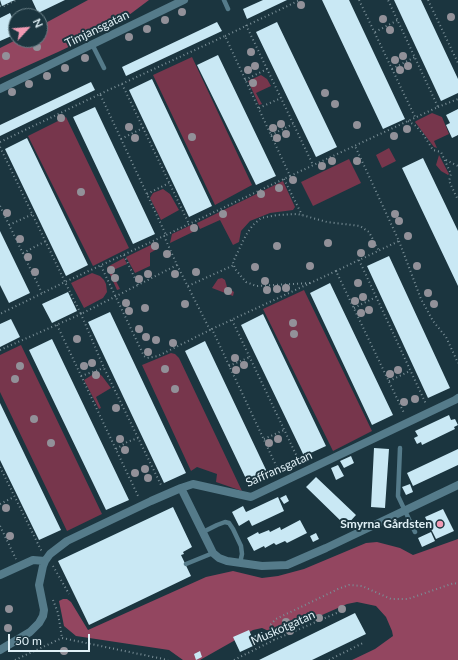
<!DOCTYPE html>
<meta charset="utf-8">
<style>
body{margin:0}
#map{position:relative;width:458px;height:660px;overflow:hidden;background:#1b353f;font-family:Lato,sans-serif}
canvas{display:block}
.north{position:absolute;left:8px;top:8px;width:40px;height:40px;box-sizing:border-box;background:#1b353f;border:1px solid #6a8088;border-radius:50%;rotate:64deg;font-size:11px;font-weight:700;line-height:16px;text-align:center;color:#e0f0f6}
.north::after{content:'';display:block;margin:auto;width:14px;height:18px;background:#f19ab3;clip-path:polygon(50% 0,100% 100%,50% 72%,0 100%)}
.scale{position:absolute;left:8px;top:634px;width:82px;height:18px;box-sizing:border-box;border:2px solid #e0f0f6;border-top:0;padding-left:5px;font-size:12px;line-height:14px;white-space:nowrap;color:#e0f0f6;-webkit-text-stroke:3px #1b353f;paint-order:stroke}
</style>
<div id="map">
<canvas width="458" height="660"></canvas>
<div class="north">N</div>
<div class="scale">50 m</div>
</div>
<script>
const g = document.querySelector('canvas').getContext('2d');
g.lineJoin = 'round';
function fillPath(path, color) {
  g.fillStyle = color;
  g.fill(path, 'evenodd');
}
function poly(rows) {
  const path = new Path2D();
  for (const r of rows) {
    path.moveTo(r[0], r[1]);
    for (let i = 2; i < r.length; i += 2) path.lineTo(r[i], r[i + 1]);
  }
  return path;
}
function stroke(path, color, width, dash) {
  g.strokeStyle = color;
  g.lineWidth = width;
  g.lineCap = dash ? 'butt' : 'round';
  g.setLineDash(dash || []);
  g.stroke(path);
}
function write(font, color, halo, rows, align = 'center') {
  g.font = font + ' Lato,sans-serif';
  g.lineWidth = 4;
  g.setLineDash([]);
  g.textBaseline = 'middle';
  g.strokeStyle = halo;
  g.fillStyle = color;
  for (const [text, x, y, turn = 0] of rows) {
    g.save();
    g.translate(x, y);
    g.rotate((+turn || 0) * Math.PI / 180);
    g.textAlign = isNaN(turn) ? turn : align;
    if (halo) g.strokeText(text, 0, 0);
    g.fillText(text, 0, 0);
    g.restore();
  }
}
fillPath(poly([
 [192,57,252,185,215,205,153,75],
 [261,75,267,79,271,86,256,93,262,104,259,105,248,81],
 [432,113,442,117,449,134,434,141,437,148,434,147,415,122,416,121],
 [66,117,129,248,93,266,28,136],
 [389,148,396,161,382,168,376,155],
 [439,155,449,174,448,175,441,171,436,165],
 [349,159,361,183,313,206,301,182],
 [283,181,295,207,293,210,270,213,250,221,241,231,239,242,233,245,220,220,200,229,197,223],
 [163,189,170,194,179,210,161,220,150,198,153,193],
 [191,225,194,226,197,230,170,243,172,234],
 [155,243,159,248,150,253,150,266,135,273,126,257],
 [124,258,127,264,111,271,120,289,117,290,107,268,109,266],
 [92,273,100,276,104,280,106,284,107,292,103,298,84,308,71,283],
 [222,278,225,280,227,287,234,292,233,296,212,288,218,279],
 [304,290,372,431,333,451,263,309],
 [21,345,102,514,67,531,0,392,0,355],
 [171,353,175,354,179,358,242,491,216,482,217,474,197,467,191,471,142,365],
 [97,372,102,376,111,388,96,397,101,408,99,409,84,380]
]), '#77364c');
fillPath(poly([
 [88,0,149,0,117,24,58,52,0,78,0,48,16,40,40,40,40,26],
 [458,539,458,660,352,660,375,649,393,636,392,631,386,617,376,606,357,602,347,604,288,630,273,633,262,628,253,630,200,660,183,660,169,650,76,636,64,626,59,601,63,599,67,599,71,602,88,630,206,577,233,571,262,578,278,576,304,569,366,543,377,542,400,548,413,555]
]), '#934660');
fillPath(poly([
 [0,0,15,0,2,6],
 [32,0,65,0,38,13],
 [263,0,287,0,247,19,243,9],
 [322,0,349,0,405,119,383,129],
 [394,0,421,0,458,79,458,93,441,101],
 [10,13,16,26,16,34,0,41,0,18],
 [217,22,222,31,126,76,122,67],
 [277,22,337,147,316,157,256,32],
 [218,55,276,176,256,185,197,65],
 [152,79,212,206,189,217,129,90],
 [91,82,95,90,0,136,0,125],
 [95,107,155,234,133,244,73,117],
 [458,109,458,135,452,138,446,125,450,123,446,115],
 [27,138,88,265,66,276,5,149],
 [423,158,458,231,458,286,402,168],
 [0,231,30,293,9,303,0,285],
 [389,256,450,388,428,398,367,266],
 [330,283,393,415,372,425,310,293],
 [68,292,77,311,52,323,42,304],
 [110,312,186,473,164,483,88,322],
 [263,314,326,446,304,456,241,325],
 [11,319,20,337,0,347,0,324],
 [52,339,129,500,106,510,29,350],
 [205,341,268,474,248,483,185,351],
 [0,403,61,530,39,540,0,460],
 [449,415,451,420,455,419,458,425,454,427,455,429,422,445,421,442,417,444,414,438,418,436,415,431],
 [374,448,389,449,385,508,371,507],
 [458,449,458,465,413,486,407,473],
 [351,456,354,463,344,468,340,461],
 [338,465,344,476,336,480,331,468],
 [316,477,356,515,346,526,306,487],
 [410,484,413,492,406,495,402,487],
 [286,495,289,501,284,504,280,498],
 [278,497,284,511,252,526,249,520,239,526,232,512,243,506,246,512],
 [173,507,192,547,183,552,184,554,181,555,191,576,89,625,58,561],
 [443,509,454,531,436,539,425,517],
 [300,520,307,533,287,543,285,541,276,545,274,543,265,548,264,546,254,551,247,538,258,532,259,534,269,530,270,532,280,527,281,530],
 [431,532,435,541,422,547,418,538],
 [316,533,319,539,313,542,310,536],
 [355,613,366,634,312,660,259,660],
 [249,630,252,637,262,632,266,640,240,652,233,637],
 [200,651,202,657,196,660,194,654]
]), '#c9e8f4');
stroke(poly([
 [359,0,415,117],
 [428,0,458,63],
 [0,6,2,7,16,0],
 [246,25,313,165],
 [375,32,398,20],
 [225,36,300,0],
 [392,69,415,57],
 [245,80,267,69],
 [122,84,189,224],
 [100,94,225,36,290,176,166,235],
 [438,107,458,99],
 [259,108,281,98],
 [408,121,416,126,423,134,433,150,441,152,451,174,449,181,458,200],
 [271,135,293,124],
 [121,139,143,128],
 [0,142,100,94,166,235,65,282,81,314,138,285],
 [0,147,65,282,0,314],
 [446,160,458,166],
 [290,176,438,107,388,0],
 [284,179,302,215],
 [147,194,169,183],
 [0,206,42,293],
 [9,225,33,214],
 [399,241,421,299,433,321,446,337,458,363],
 [23,253,46,241],
 [124,255,138,285,177,265,164,236],
 [359,260,426,404],
 [177,265,210,330],
 [101,266,144,356,147,358,158,356,212,329],
 [336,271,399,241,355,146],
 [310,283,256,286,246,282,235,269,233,262,246,235,253,225,261,218,277,215,298,214,327,222,360,226,369,232,379,251],
 [188,286,234,265],
 [354,308,376,297],
 [232,320,300,463],
 [57,325,139,498],
 [0,350,81,314,104,368,162,487],
 [229,366,250,357],
 [81,376,104,368],
 [389,381,410,371],
 [264,439,284,430],
 [116,449,127,442,138,438],
 [0,467,42,552],
 [280,474,212,329,336,271,404,413],
 [0,504,14,497],
 [0,526,16,559],
 [53,566,69,594],
 [53,600,58,613,62,638],
 [274,640,270,628,271,624,276,619,338,589,349,585,362,586,391,599,408,599,454,583,458,584],
 [15,660,62,638,168,660],
 [234,660,274,640,339,612],
 [329,660,363,643]
]), '#7a8f97', 2, [1, 3]);
stroke(poly([
 [224,0,228,9],
 [92,44,104,68],
 [400,448,398,496,415,532],
 [203,532,217,525,225,522,229,523,233,529,241,546,242,554,240,563],
 [186,564,213,553]
]), '#557b8a', 4.5);
stroke(poly([
 [0,89,184,0],
 [181,488,213,553,219,558,227,561,262,566,287,565,326,548,458,485],
 [0,575,33,560,45,561],
 [0,650,30,632,39,623,43,616,44,610,39,585,43,566,45,561,50,554,67,541,151,501,181,488,193,484,251,497,455,400,458,398]
]), '#557b8a', 8);
g.fillStyle = '#929199';
for (const [x, y] of [
 [301,5],
 [182,12],
 [451,17],
 [383,19],
 [165,20],
 [147,29],
 [390,30],
 [129,37],
 [37,47],
 [251,52],
 [6,56],
 [403,56],
 [85,58],
 [395,60],
 [255,66],
 [408,66],
 [65,68],
 [248,70],
 [400,70],
 [47,76],
 [253,83],
 [29,84],
 [12,92],
 [325,93],
 [335,104],
 [61,118],
 [281,124],
 [357,125],
 [129,127],
 [273,128],
 [407,129],
 [286,134],
 [394,136],
 [192,137],
 [135,138],
 [277,138],
 [332,161],
 [357,161],
 [322,166],
 [293,180],
 [279,188],
 [81,192],
 [261,194],
 [7,213],
 [223,214],
 [395,214],
 [399,221],
 [194,228],
 [408,236],
 [20,239],
 [328,243],
 [372,244],
 [155,246],
 [277,246],
 [361,253],
 [167,254],
 [28,257],
 [310,266],
 [417,266],
 [255,267],
 [111,270],
 [35,272],
 [196,272],
 [148,274],
 [175,274],
 [115,278],
 [139,279],
 [265,281],
 [358,283],
 [286,288],
 [277,289],
 [267,290],
 [228,291],
 [428,293],
 [363,297],
 [355,301],
 [126,303],
 [185,304],
 [434,304],
 [145,308],
 [369,310],
 [129,311],
 [361,313],
 [293,323],
 [139,329],
 [294,334],
 [146,337],
 [77,339],
 [156,340],
 [173,343],
 [148,352],
 [235,358],
 [92,363],
 [244,365],
 [20,366],
 [84,366],
 [165,369],
 [236,370],
 [398,370],
 [390,374],
 [96,375],
 [15,379],
 [175,389],
 [415,399],
 [404,402],
 [116,408],
 [34,419],
 [120,439],
 [278,439],
 [51,443],
 [269,443],
 [125,450],
 [145,469],
 [135,473],
 [148,478],
 [6,508],
 [10,536],
 [9,609],
 [342,609],
 [319,618],
 [286,622],
 [300,622],
 [8,628],
 [290,631],
 [64,651]
]) {
  g.beginPath();
  g.arc(x, y, 4, 0, 2 * Math.PI);
  g.fill();
}
for (const [x, y, r, color] of [
 [440,524,4,"#f19ab3"]
]) {
  const dot = new Path2D();
  dot.arc(x, y, r, 0, 2 * Math.PI);
  g.fillStyle = color;
  g.fill(dot);
  stroke(dot, '#1b353f', 1.5);
}
write('12px', '#e0f0f6', '#1b353f', [
 ["Timjansgatan",97,29,-26],
 ["Saffransgatan",279,469,-24],
 ["Muskotgatan",283,628,-24]
]);
write('bold 12px', '#e0f0f6', '#1b353f', [
 ["Smyrna Gårdsten",432,524]
], 'right');
</script>
